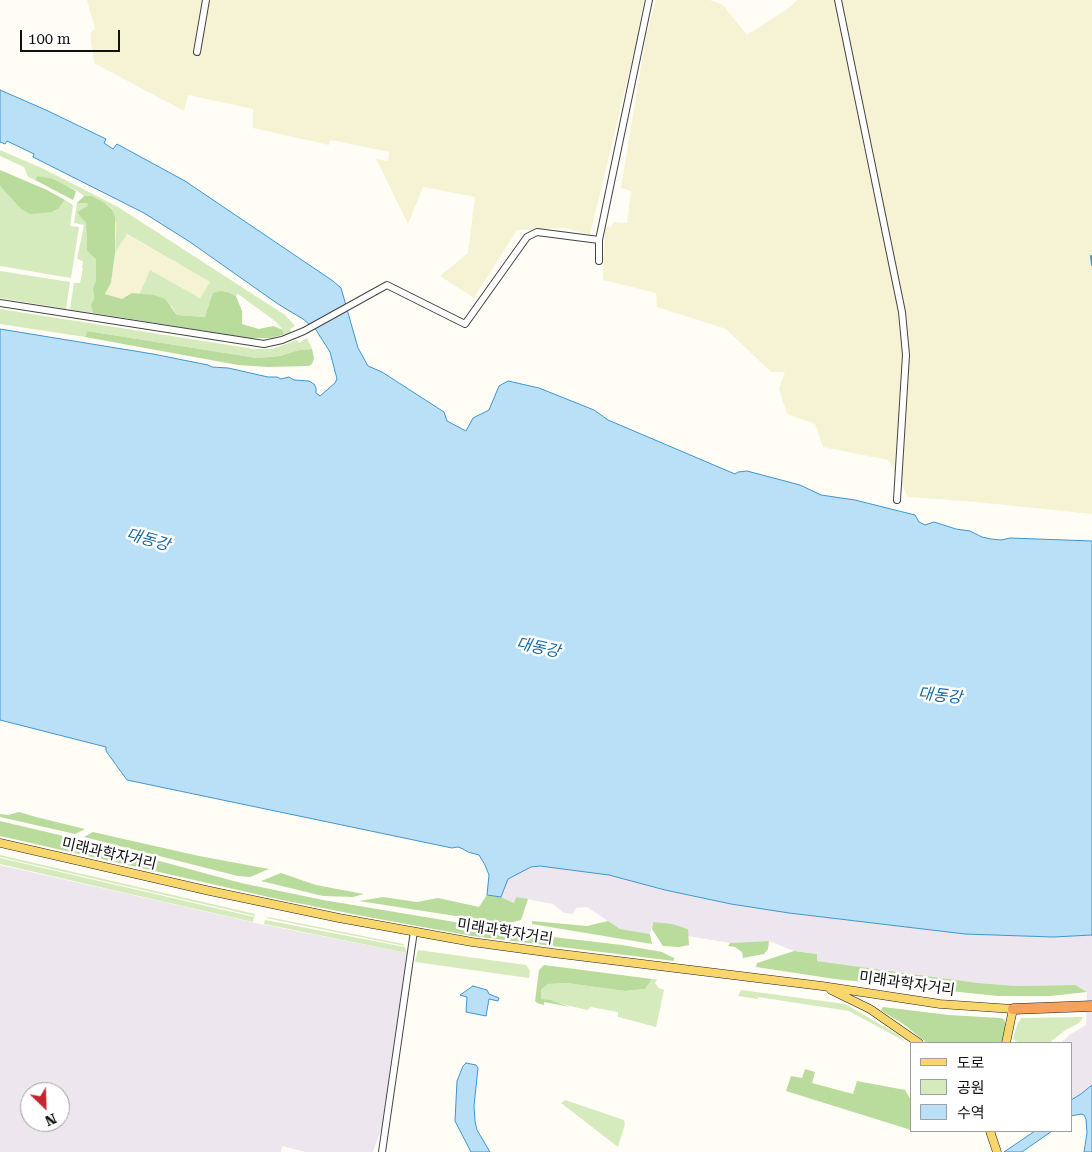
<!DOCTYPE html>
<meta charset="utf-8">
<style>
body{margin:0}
#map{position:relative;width:1092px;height:1152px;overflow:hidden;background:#fffdf5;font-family:"Roboto Serif","Noto Sans KR",serif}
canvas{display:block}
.legend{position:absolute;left:910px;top:1042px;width:162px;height:90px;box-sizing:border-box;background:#fff;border:1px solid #a0a0a0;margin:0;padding:6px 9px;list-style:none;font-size:15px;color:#111}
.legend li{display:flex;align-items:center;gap:10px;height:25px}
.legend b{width:25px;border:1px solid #a0a0a0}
.north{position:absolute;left:20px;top:1082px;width:50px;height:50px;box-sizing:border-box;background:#fff;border:1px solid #a0a0a0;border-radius:50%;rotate:156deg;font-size:14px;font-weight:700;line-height:20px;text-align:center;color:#111}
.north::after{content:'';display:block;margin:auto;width:18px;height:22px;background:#c4262e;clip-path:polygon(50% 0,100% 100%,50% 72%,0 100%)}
.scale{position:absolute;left:20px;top:30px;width:100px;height:22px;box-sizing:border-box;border:2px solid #111;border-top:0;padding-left:6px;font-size:15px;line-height:18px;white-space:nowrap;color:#111;-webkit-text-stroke:4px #fff;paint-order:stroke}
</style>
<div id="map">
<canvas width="1092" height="1152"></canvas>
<ul class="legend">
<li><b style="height:6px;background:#f9d66b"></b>도로</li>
<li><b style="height:14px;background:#d5ebbd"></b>공원</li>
<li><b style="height:14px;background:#b9e0f7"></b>수역</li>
</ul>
<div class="north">N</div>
<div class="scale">100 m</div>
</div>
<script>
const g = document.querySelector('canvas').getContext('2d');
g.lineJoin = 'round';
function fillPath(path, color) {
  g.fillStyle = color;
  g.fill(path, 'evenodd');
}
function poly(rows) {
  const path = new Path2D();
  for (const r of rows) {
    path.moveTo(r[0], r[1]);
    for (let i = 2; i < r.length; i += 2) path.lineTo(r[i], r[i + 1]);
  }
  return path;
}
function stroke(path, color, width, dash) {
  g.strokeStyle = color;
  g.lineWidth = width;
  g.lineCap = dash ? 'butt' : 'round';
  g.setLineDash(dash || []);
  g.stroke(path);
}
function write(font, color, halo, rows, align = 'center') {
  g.font = font + ' "Roboto Serif","Noto Sans KR",serif';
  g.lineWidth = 5;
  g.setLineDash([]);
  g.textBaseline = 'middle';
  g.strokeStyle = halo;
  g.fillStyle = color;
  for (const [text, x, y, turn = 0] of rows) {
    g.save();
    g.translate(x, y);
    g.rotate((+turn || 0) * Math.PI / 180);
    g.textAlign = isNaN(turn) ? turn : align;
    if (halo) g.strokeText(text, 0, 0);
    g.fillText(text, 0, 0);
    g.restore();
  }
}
fillPath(poly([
 [0,865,260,924,407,953,383,1124,373,1152,306,1152,282,1146,281,1152,0,1152],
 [30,1092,60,1092,60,1122,30,1122],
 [540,866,609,875,665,890,731,904,789,913,965,934,1053,937,1092,935,1092,1085,1081,1094,1071,1100,1071,1043,1061,1043,1069,1035,1086,1025,1087,992,1075,985,1016,986,978,983,817,961,817,954,794,951,769,941,730,943,688,936,688,929,653,922,650,934,620,929,587,907,576,908,573,914,564,913,553,904,516,897,514,903,501,897,507,879,531,867]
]), '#eee6ef');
fillPath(poly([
 [87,0,644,0,637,39,590,235,565,228,517,230,474,298,440,276,468,253,475,197,423,187,408,224,376,159,388,161,389,152,331,140,329,145,253,128,253,109,188,95,184,111,94,63,90,33,95,29],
 [656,0,710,0,723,5,747,35,789,8,797,0,1092,0,1092,514,976,502,908,497,888,460,823,447,815,424,787,414,779,389,785,372,771,372,726,329,657,307,656,293,603,280,605,226,611,227,614,222,627,223,631,191,621,188,646,36],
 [126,234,210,282,200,298,150,270,139,295,132,293,122,300,105,294,111,283,115,253]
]), '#f6f3d4');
fillPath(poly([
 [0,150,44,169,118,207,285,315,295,326,290,329,291,332,283,335,283,330,275,321,238,294,236,296,230,293,206,317,177,315,172,307,154,295,139,295,150,270,200,298,210,282,127,234,115,253,116,225,112,208,92,196,84,196,76,190,39,176,35,180,28,177,24,167,0,156],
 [0,186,20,208,59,208,65,200,73,205,70,226,79,227,71,278,0,266],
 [77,203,87,203,88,206,83,218,86,223,87,251,96,258,96,280,93,288,94,299,92,305,93,313,70,310,74,283,80,283,83,268,82,268,83,261,77,259,84,225,74,223],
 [0,271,70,282,66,309,0,298],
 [0,309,254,349,272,349,297,340,299,343,307,338,312,349,299,350,280,356,257,358,87,331,85,337,0,324],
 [0,855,255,914,255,916,0,857],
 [0,858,254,917,253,922,108,889,0,864],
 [268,917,403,944,405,946,266,918],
 [265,920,405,947,407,953,264,924],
 [418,950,526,965,530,971,529,978,415,962],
 [652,979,657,979,655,983,659,988,664,990,656,1027,618,1017,618,1012,591,1007,587,1010,541,999,541,990,548,984,566,983,625,991,645,989],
 [741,990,845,1004,897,1034,906,1042,849,1011,758,997,758,999,738,996],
 [1083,1017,1079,1023,1064,1031,1049,1043,1019,1043,1013,1039,1017,1025,1021,1018],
 [565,1100,624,1120,625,1124,618,1147,561,1103]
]), '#d5ebbd');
fillPath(poly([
 [0,170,47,190,65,200,59,208,52,212,30,214,20,208,0,186],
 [38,176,53,179,76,191,73,200,35,180],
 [84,196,92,196,103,202,112,209,115,217,115,253,111,283,105,294,122,299,132,293,154,295,165,299,177,315,205,317,213,293,221,291,230,293,236,296,242,311,242,324,259,329,273,326,283,330,283,335,270,338,249,338,93,313,91,305,94,299,93,288,96,280,96,259,87,251,86,223,77,212,88,206,87,203,77,203],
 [87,331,257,358,280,356,299,350,312,349,314,358,312,364,309,366,268,367,238,365,85,337],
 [19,812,36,817,85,829,75,834,0,817,0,814,8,815],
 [0,821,93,843,241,883,323,900,527,934,622,945,662,952,674,958,674,961,472,936,368,917,282,900,0,836],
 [93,832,199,856,269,869,250,877,238,876,84,837],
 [281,873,316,885,364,894,353,897,323,896,261,881],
 [487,895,501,897,514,903,516,897,528,899,521,920,509,923,488,921,359,901,383,897,417,902,438,898,479,907],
 [532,921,587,926,608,921,620,929,650,934,652,944,532,924],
 [653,922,672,924,688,929,689,945,679,947,663,946,652,929],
 [769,941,768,949,764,954,743,958,742,952,735,947,728,946,730,943],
 [794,951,817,954,817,961,978,983,1016,986,1075,985,1087,992,1050,996,998,996,835,979,756,967,757,963],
 [544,965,652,979,645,989,625,991,566,983,548,984,541,990,541,999,550,1000,570,1007,544,1002,544,1005,537,1003,535,1001,539,970],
 [883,1007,949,1015,1000,1018,1004,1019,1006,1026,1002,1043,927,1043,902,1023,885,1013,881,1010],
 [805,1069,815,1072,812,1083,853,1094,857,1081,905,1090,911,1100,911,1130,786,1091,791,1076,802,1078]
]), '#b9dc9c');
const water = poly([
 [0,90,46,110,106,139,104,143,113,149,117,144,185,181,333,281,341,288,358,348,368,366,382,372,444,412,447,421,466,431,473,418,489,410,499,386,508,381,539,388,594,410,608,420,735,474,738,472,747,471,800,485,821,495,855,500,915,515,919,522,925,525,934,522,956,529,970,531,982,537,991,539,1001,540,1010,538,1092,541,1092,935,1053,937,965,934,789,913,731,904,665,890,609,875,540,866,531,867,508,879,501,897,487,895,489,875,485,865,479,855,468,852,463,849,458,847,452,848,127,780,106,751,106,747,0,720,0,329,153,354,208,365,212,367,228,368,268,377,277,377,281,379,289,377,294,380,309,381,314,384,316,388,316,393,320,396,335,383,337,379,330,352,316,330,303,319,278,304,190,242,144,213,33,157,34,154,7,141,5,144,0,142,0,90],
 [473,986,487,990,489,994,499,998,498,1001,489,999,486,1016,466,1012,467,997,460,995,473,986],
 [466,1063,476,1065,478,1068,474,1106,475,1121,477,1130,490,1152,471,1152,455,1121,457,1081,463,1066,466,1063],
 [1092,1085,1092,1152,1084,1152,1087,1133,1086,1119,1084,1115,1081,1114,1071,1116,1071,1100,1081,1094,1092,1085],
 [1035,1131,1052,1131,1022,1152,1004,1152,1035,1131]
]);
fillPath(water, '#b9e0f7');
stroke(water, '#3f96cf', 1);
stroke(poly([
 [1091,256,1092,265]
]), '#3f96cf', 2);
const minor = poly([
 [838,0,902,312,906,355,897,500],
 [197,52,206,0],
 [599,261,599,240,649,0],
 [0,303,264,344,282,340,304,331,387,285,465,324,527,237,537,232,599,240],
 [382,1152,414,931]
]);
const major = poly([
 [0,843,210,891,339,918,472,942,553,953,822,986,940,1004,1013,1009,1006,1043],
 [831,990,870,1009,919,1043],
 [990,1131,997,1152]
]);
const highway = poly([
 [1013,1009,1092,1006]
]);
stroke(minor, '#444', 8);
stroke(major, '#222', 9);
stroke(highway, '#222', 11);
stroke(minor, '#fff', 6);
stroke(major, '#f9d66b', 8);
stroke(highway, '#f5a25d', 10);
write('15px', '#111', '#fff', [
 ["미래과학자거리",109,854,13],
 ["미래과학자거리",505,932,9],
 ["미래과학자거리",907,984,8]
]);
write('italic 16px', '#1768a6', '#fff', [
 ["대동강",148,540,16],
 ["대동강",538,648,12],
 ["대동강",940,696,6]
]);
</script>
